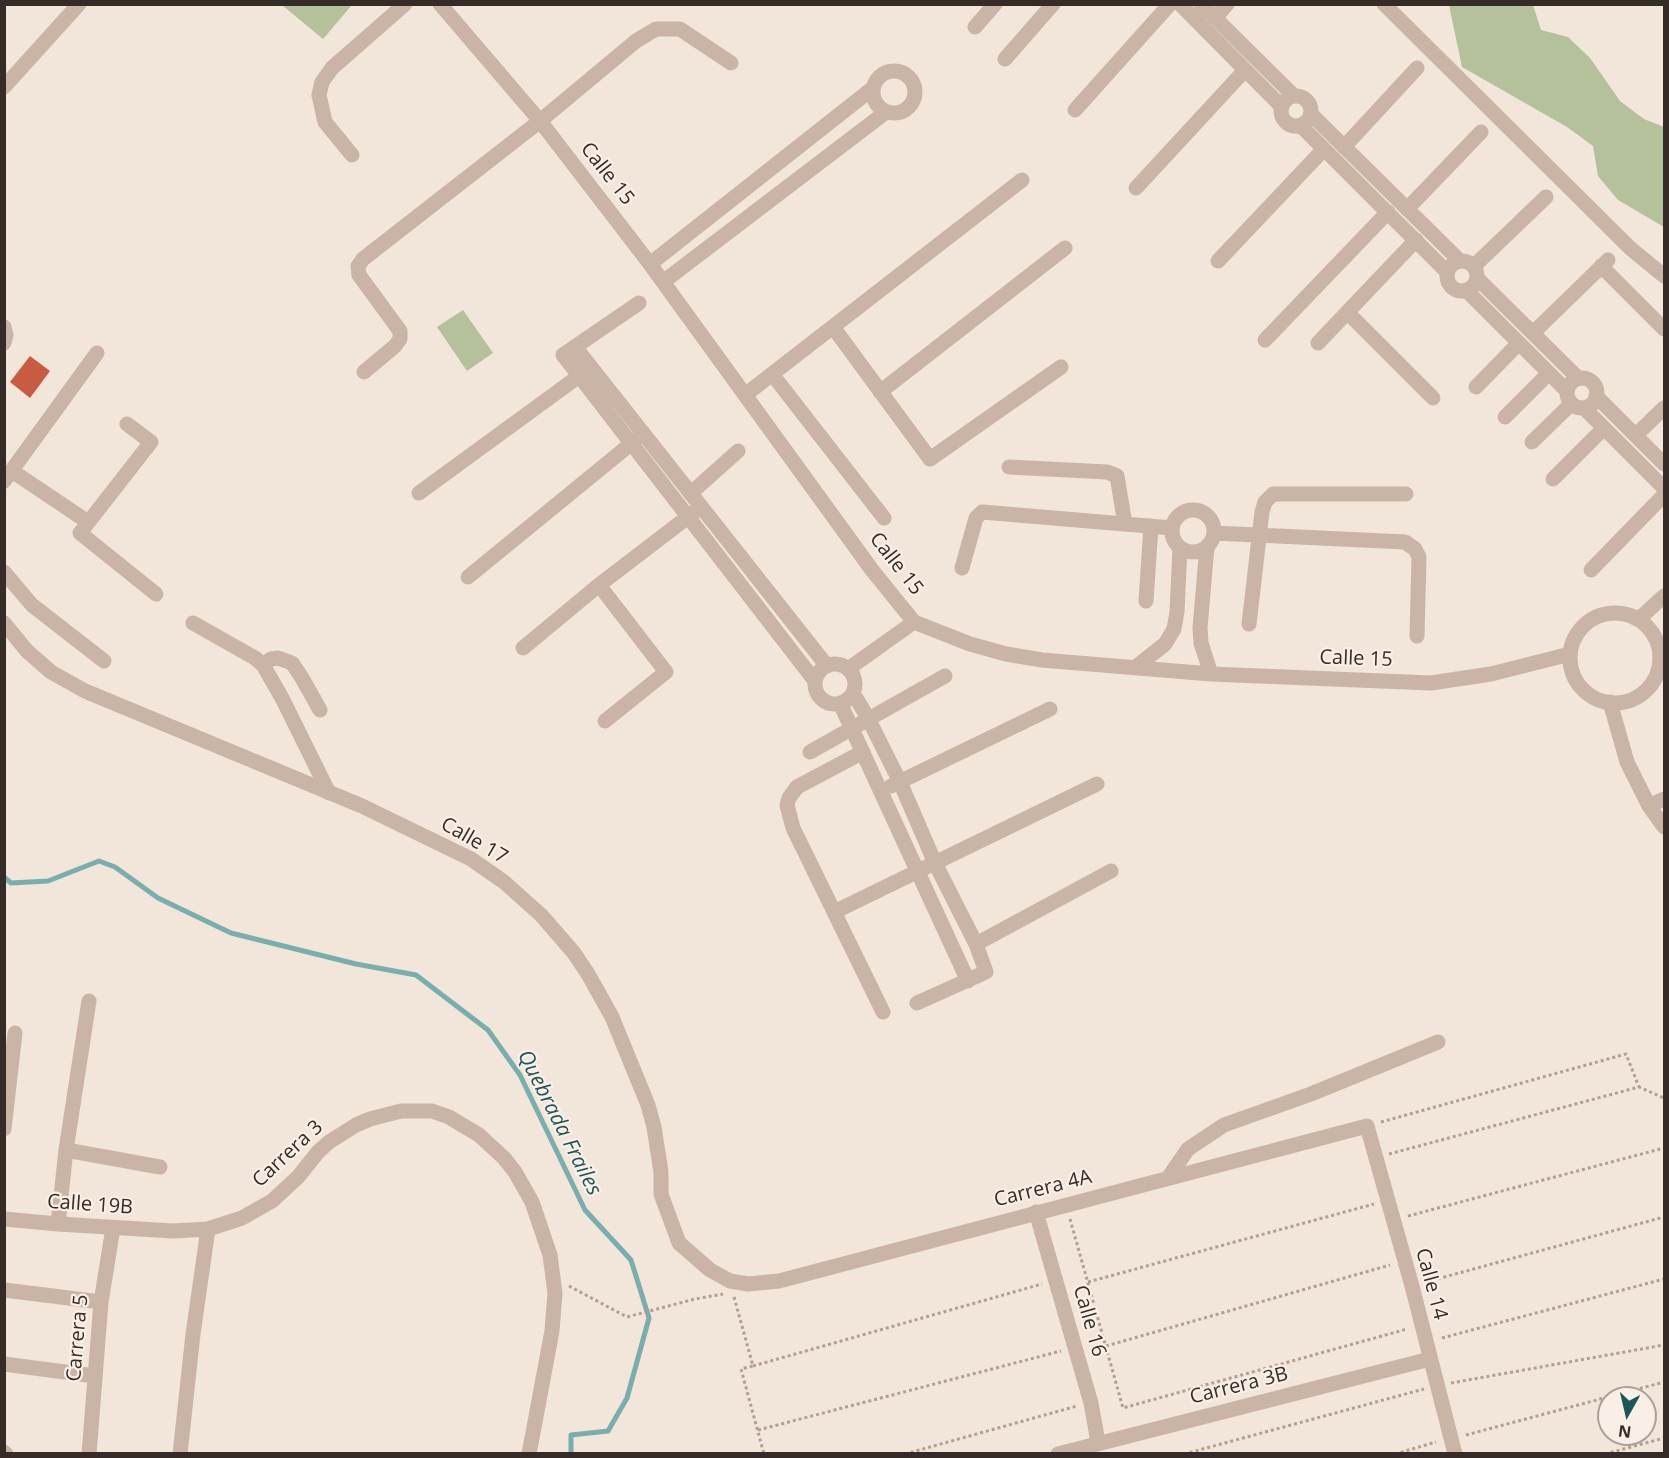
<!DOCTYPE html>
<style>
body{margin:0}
#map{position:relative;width:1669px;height:1458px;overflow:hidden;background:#f2e5da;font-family:"Open Sans",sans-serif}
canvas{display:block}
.frame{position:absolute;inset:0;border:6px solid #352b27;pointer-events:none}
.north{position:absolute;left:1597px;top:1386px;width:60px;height:60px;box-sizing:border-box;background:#f9efe6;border:2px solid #aba19a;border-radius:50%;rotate:188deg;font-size:16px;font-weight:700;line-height:24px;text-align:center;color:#352b27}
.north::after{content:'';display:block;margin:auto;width:21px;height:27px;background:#1c5657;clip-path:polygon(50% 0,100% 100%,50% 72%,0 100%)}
</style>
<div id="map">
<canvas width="1669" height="1458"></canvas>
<div class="frame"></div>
<div class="north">N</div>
</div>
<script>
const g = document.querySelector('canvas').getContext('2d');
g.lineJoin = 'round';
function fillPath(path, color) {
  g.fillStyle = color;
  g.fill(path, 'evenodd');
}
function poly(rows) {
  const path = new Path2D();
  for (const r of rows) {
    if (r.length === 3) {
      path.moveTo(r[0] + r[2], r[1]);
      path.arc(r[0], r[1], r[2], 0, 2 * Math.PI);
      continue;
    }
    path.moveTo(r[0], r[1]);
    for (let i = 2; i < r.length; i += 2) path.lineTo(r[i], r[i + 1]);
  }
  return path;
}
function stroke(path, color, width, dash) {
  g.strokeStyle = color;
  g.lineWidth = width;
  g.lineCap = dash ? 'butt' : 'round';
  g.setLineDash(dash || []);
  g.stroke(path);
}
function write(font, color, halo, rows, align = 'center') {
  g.font = font + ' "Open Sans",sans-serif';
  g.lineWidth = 4.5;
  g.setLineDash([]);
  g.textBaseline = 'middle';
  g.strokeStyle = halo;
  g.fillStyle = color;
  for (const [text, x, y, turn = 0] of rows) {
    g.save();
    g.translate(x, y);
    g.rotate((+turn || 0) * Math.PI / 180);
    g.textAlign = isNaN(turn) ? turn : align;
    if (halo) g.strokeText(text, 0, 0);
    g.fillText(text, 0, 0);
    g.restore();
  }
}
fillPath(poly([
 [282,5,352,4,352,5,323,39],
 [1449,5,1533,5,1541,30,1568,37,1590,58,1620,101,1644,119,1664,127,1664,227,1618,200,1598,176,1593,146,1567,127,1462,67],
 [463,310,493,353,467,371,437,327]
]), '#b5c19a');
stroke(poly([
 [4,877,11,883,48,881,99,861,115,867,158,898,231,933,356,964,416,975,488,1030,520,1075,585,1210,631,1260,649,1318,627,1398,608,1431,571,1435,571,1454]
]), '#78afae', 5);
fillPath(poly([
 [30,356,50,371,30,398,10,382]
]), '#c75c42');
stroke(poly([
 [1381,1122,1626,1054,1639,1087],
 [1389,1154,1639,1087,1664,1098],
 [1408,1216,1664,1148],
 [1070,1219,1123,1408,1407,1329],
 [1088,1282,1374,1204],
 [1426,1282,1664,1217],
 [569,1286,627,1317,695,1299,723,1294],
 [734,1297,753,1366,741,1369,764,1454],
 [1442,1338,1664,1279],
 [1106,1346,1390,1265],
 [753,1366,1042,1284],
 [1451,1383,1664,1345],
 [758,1430,1061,1351],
 [1466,1435,1664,1382],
 [905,1454,1077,1406],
 [1184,1454,1424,1389],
 [1395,1454,1436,1442],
 [1605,1454,1664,1438]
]), '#b59e90', 3, [3, 3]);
stroke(poly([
 [440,4,540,121,650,264,872,570,914,622,970,644,1006,654,1042,660,1211,674,1431,683,1491,674,1570,654],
 [1180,4,1282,107],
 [1201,4,1294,96],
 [1384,4,1630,248,1664,276],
 [1215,18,1227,4],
 [975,27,995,4],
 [1005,59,1053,4],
 [894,92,21],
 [4,87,79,4],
 [1296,111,15],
 [1075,110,1170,4],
 [1311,114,1460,261],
 [1301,126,1447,272],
 [1344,147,1417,68],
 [352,155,325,122,319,95,322,82,332,68,405,4],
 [1136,188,1245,70],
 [1407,209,1481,132],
 [1462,276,15],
 [1218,261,1324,149],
 [650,264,873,88],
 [1474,266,1546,197],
 [1601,266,1664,329],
 [1477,278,1578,378],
 [663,282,886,112],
 [1466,290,1567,391],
 [639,303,563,355,815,681],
 [1347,312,1433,398],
 [4,327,6,335,4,343],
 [833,327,930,459,1061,367],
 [1533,333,1608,260],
 [1265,340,1388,212],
 [1318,343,1416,240],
 [575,347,827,666],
 [364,372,395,346,400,339,400,331,359,275,358,266,363,259,540,121,636,41,656,29,680,29,731,63],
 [772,374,884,518],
 [1582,393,15],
 [1476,387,1519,343],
 [880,392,1065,248],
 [745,395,1022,180],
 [1596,396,1664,464],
 [1584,408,1664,488],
 [1505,417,1549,373],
 [127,424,151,442,80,533,156,594],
 [1636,435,1664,408],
 [1532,442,1571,404],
 [1009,467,1107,472,1117,476,1125,524],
 [12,471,88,522],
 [1553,479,1604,428],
 [4,481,97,353],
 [419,493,586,371],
 [691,493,738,451],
 [1193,531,21],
 [1214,533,1405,542,1415,549,1419,557,1417,636],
 [1207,546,1200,628,1201,643,1211,674],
 [962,568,976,518,982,512,1172,528],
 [1591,570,1664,495],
 [4,572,32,605,104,661],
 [468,577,638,438],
 [599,585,666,672,605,721],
 [1146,601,1151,526],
 [1615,658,45],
 [1639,619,1664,596],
 [4,623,27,651,51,672,85,691,362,806,471,859,504,882,541,915,574,953,588,974,612,1017,648,1105,654,1127,661,1172,661,1194,679,1243,710,1270,730,1281,748,1284,779,1281,1367,1126,1412,1286,1455,1454],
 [193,623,255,658,263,665,282,698,329,793],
 [1249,624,1262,512,1265,502,1273,494,1406,494],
 [523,648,599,585,697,510],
 [835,684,20],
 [263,665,271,659,278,658,292,663,302,678,320,710],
 [1136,667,1165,644,1174,629,1177,612,1180,548],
 [848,669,914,622],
 [853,693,868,718,900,782,935,863,976,944,986,972,917,1003],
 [1610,702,1627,762,1649,806,1664,827],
 [840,703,968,981],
 [810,752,945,676],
 [863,752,797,787,789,798,787,805,793,828,883,1012],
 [891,786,1050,709],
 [1649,806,1664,799],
 [834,912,1097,784],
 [976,944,1111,871],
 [4,1129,15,1033],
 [66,1150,160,1167],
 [1168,1178,1188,1149,1224,1125,1311,1094,1438,1042],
 [1036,1212,1091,1403,1098,1442],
 [4,1219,58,1224,173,1231,208,1229,242,1218,272,1201,298,1177,318,1152,329,1142,356,1125,370,1119,401,1111,432,1111,449,1117,479,1135,504,1158,515,1172,532,1202,550,1255,555,1293,552,1331,529,1454],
 [58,1224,66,1150,89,1001],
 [4,1290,101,1302],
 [4,1364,95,1376],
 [4,1452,6,1454],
 [89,1454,101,1302,113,1228],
 [180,1454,193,1334,208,1229],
 [1058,1454,1430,1359]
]), '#cab4a6', 15);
write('20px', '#352b27', '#f9efe6', [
 ["Calle 15",607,174,52],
 ["Calle 15",896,564,52],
 ["Calle 15",1356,659,2],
 ["Calle 17",474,841,30],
 ["Carrera 3",288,1154,-43],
 ["Carrera 4A",1043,1189,-14],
 ["Calle 19B",90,1205,4],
 ["Calle 14",1431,1284,75],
 ["Calle 16",1089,1321,74],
 ["Carrera 5",78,1338,-85],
 ["Carrera 3B",1239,1386,-14]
]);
write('italic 21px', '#1c5657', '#f9efe6', [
 ["Quebrada Frailes",559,1123,63]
]);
</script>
